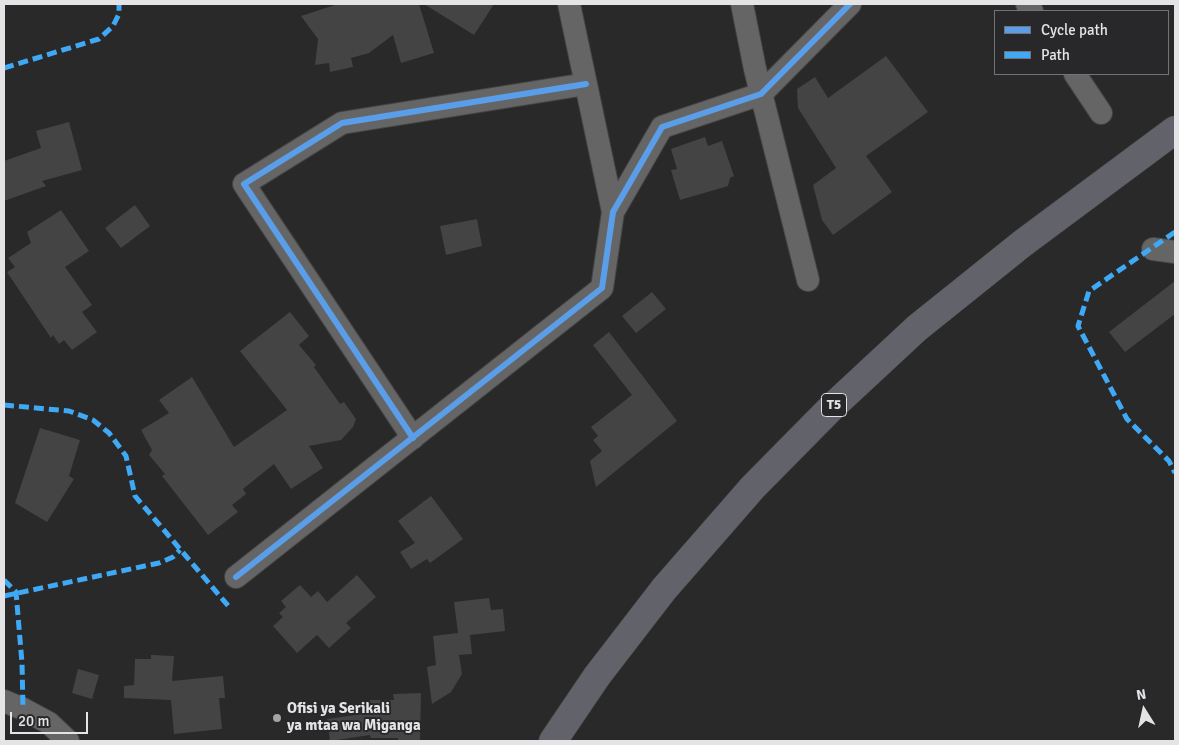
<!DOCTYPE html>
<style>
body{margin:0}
#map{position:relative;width:1179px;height:745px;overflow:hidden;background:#292929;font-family:Signika,sans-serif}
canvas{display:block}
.frame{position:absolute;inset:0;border:5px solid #e4e4e6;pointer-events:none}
.legend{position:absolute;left:994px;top:10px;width:175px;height:65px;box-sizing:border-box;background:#28282a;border:1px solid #737375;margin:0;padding:6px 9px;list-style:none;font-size:15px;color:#e4e4e6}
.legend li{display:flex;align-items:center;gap:10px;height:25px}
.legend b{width:25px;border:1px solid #737375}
.north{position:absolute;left:1119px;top:685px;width:50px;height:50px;-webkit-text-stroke:4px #28282a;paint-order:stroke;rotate:350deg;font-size:14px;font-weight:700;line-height:20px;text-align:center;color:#e4e4e6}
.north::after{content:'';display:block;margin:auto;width:18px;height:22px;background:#e4e4e6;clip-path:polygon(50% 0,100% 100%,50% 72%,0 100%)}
.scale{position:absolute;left:10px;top:712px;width:78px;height:22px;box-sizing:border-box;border:2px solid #e4e4e6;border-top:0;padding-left:6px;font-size:15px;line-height:18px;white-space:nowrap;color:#e4e4e6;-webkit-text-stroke:4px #28282a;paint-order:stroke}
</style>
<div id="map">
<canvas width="1179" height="745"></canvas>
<div class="frame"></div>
<ul class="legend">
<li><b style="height:6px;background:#5a9eea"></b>Cycle path</li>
<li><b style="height:6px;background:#3fa9f5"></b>Path</li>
</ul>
<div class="north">N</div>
<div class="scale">20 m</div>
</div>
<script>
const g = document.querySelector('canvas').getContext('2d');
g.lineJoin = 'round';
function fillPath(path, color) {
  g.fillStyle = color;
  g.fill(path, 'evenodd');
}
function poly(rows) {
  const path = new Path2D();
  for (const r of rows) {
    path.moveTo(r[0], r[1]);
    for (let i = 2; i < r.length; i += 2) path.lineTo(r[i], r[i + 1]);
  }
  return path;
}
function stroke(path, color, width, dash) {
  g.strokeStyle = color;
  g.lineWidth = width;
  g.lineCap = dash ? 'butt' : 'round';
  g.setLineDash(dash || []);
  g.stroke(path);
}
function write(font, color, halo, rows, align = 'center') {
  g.font = font + ' Signika,sans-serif';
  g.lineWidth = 4;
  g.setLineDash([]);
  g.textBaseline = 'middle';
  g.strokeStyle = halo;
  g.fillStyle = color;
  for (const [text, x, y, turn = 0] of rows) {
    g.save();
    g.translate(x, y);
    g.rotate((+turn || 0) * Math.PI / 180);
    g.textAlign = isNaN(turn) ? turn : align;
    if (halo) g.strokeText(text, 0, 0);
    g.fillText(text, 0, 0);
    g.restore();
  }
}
fillPath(poly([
 [338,4,419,4,434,53,401,63,393,35,369,53,351,58,353,67,330,72,329,63,315,65,318,39,301,16],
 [424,4,494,4,474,35],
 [886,56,928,112,866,156,892,192,833,235,822,220,813,185,836,168,798,108,797,89,815,77,828,98],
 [69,122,82,170,42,181,46,186,4,201,4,161,41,148,36,131],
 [705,137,708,146,722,141,734,176,730,178,728,186,680,200,671,170,677,169,671,149],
 [135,205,150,226,121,248,105,228],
 [61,210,89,251,65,267,92,305,82,312,97,332,72,350,64,340,59,344,53,335,51,338,7,272,15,267,8,258,31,243,27,232],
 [477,219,482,246,446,255,440,226],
 [1175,281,1175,314,1125,352,1109,332],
 [652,292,666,309,636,333,622,316],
 [290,312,309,336,299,345,316,365,314,367,340,404,344,402,356,419,353,427,341,440,309,446,323,468,291,489,274,464,243,489,246,494,232,505,238,512,208,535,162,476,165,474,149,455,152,450,141,430,169,413,159,400,192,377,234,447,287,410,240,351],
 [609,332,677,421,596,487,590,461,602,451,593,440,598,436,591,427,632,395,593,345],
 [40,428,80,440,69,476,74,479,47,522,15,503],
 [431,496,463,539,430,563,427,559,411,569,400,552,415,543,398,521],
 [357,575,376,597,346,623,351,628,329,648,317,635,297,653,273,626,283,617,279,613,286,607,281,601,300,585,311,597,318,591,327,602],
 [489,598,491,610,503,609,505,631,470,635,472,654,459,655,462,674,451,692,432,704,427,667,436,665,433,636,458,633,454,602],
 [151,655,174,656,172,681,223,676,225,698,219,698,222,729,174,734,171,700,124,698,124,686,134,685,135,659,151,659],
 [78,669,99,675,92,699,72,693],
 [421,693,420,741,398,741,398,738,371,738,370,735,330,741,327,719,370,713,370,700,394,700,393,694]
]), '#444445');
const minor = poly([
 [569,4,613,212],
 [742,4,755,69,808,280],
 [1027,4,1032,11],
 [1075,74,1101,113],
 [1153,249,1175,252],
 [413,438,244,184,342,123,586,84],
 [236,577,602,288,613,212,662,127,761,94,850,4],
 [4,701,23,709,49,723,68,741]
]);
const trunk = poly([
 [553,741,597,676,664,589,753,487,832,407,917,328,1023,243,1175,130]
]);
stroke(minor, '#444', 24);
stroke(trunk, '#444', 29);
stroke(minor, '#656565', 22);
stroke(trunk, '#62626a', 28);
stroke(poly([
 [4,68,99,39,113,26,119,14,119,4],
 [1175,232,1089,291,1078,326,1127,419,1169,461,1175,473],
 [4,405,69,411,93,420,109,433,126,456,135,496,230,608],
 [4,580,16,592,22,663,23,709],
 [4,596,159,563,173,557,180,550]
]), '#3fa9f5', 5, [10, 5]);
stroke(poly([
 [413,438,244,184,342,123,586,84],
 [236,577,602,288,613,212,662,127,761,94,850,4]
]), '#5a9eea', 6);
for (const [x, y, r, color] of [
 [277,718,5,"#a3a3a4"]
]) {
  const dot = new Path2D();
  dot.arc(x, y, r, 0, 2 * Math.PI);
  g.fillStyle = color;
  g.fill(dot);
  stroke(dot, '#28282a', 2);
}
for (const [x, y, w] of [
 [834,405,25]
]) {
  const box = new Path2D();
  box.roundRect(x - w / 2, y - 11.5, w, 23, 4);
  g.fillStyle = '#28282a';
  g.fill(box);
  stroke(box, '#e4e4e6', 1);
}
write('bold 14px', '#e4e4e6', null, [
 ["T5",834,405]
]);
write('bold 15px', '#e4e4e6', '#28282a', [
 ["Ofisi ya Serikali",287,709],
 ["ya mtaa wa Miganga",287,726]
], 'left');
</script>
